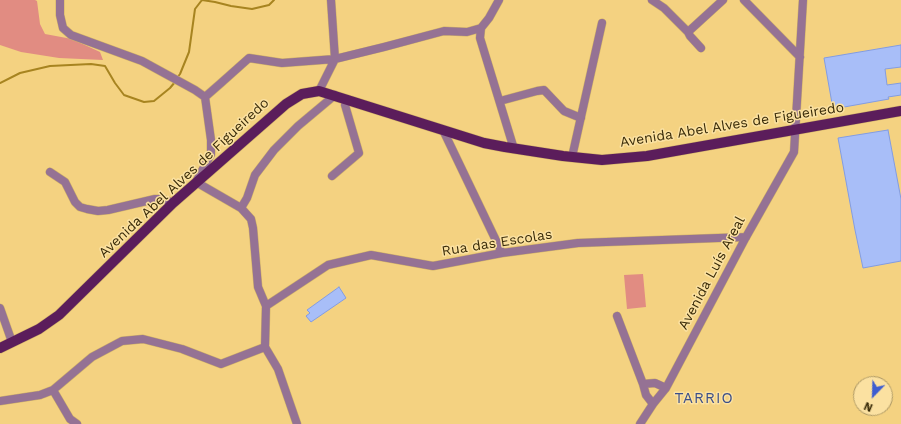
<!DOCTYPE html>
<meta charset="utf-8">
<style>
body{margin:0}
#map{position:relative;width:901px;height:424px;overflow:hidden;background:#f4d281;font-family:"Work Sans",sans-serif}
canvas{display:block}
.north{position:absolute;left:853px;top:376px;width:40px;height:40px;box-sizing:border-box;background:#fbe1a1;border:1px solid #ad9864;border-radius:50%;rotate:203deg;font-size:11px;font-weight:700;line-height:16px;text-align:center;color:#392b08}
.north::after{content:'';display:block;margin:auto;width:14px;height:18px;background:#3e5dd0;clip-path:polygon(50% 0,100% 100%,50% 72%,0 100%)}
</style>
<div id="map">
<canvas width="901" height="424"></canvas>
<div class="north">N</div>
</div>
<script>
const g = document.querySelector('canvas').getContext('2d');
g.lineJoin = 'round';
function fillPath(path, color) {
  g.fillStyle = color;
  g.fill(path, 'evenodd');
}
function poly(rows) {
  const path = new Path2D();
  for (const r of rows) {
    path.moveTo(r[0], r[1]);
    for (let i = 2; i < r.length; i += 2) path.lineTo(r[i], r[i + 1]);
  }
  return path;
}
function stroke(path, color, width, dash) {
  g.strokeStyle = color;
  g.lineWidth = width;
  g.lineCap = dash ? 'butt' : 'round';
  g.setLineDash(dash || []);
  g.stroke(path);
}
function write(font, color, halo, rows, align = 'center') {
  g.font = font + ' "Work Sans",sans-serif';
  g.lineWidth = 3;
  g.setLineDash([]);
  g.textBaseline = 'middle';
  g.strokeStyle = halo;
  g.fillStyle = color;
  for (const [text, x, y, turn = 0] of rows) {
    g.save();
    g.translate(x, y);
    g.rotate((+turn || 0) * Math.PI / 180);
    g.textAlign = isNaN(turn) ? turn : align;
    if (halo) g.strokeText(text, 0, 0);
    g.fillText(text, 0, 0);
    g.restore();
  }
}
fillPath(poly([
 [0,0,35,0,37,1,40,24,45,34,72,39,100,52,103,60,59,58,21,52,0,45],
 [643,274,646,307,627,309,624,275]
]), '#e18c82');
stroke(poly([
 [177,78,180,74,189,52,195,9,202,0,215,2,231,6,252,9,269,5,274,0],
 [0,83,20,73,50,66,91,64,105,66,115,83,124,95,144,102,154,101,170,88,175,82]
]), '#a78420', 2);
const building = poly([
 [901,45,901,67,885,69,887,85,901,83,901,95,888,97,889,99,833,109,824,58,901,45],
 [888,130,901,199,901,261,863,268,855,230,838,138,888,130],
 [339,287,346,298,311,322,306,316,310,313,307,310,339,287]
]);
fillPath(building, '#a8bef8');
stroke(building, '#829ce2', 1);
const minor = poly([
 [60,0,60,15,63,28,71,35,142,61,195,90,205,97,211,140,211,154,196,182,241,208,251,219,253,228,258,287,266,306,265,347,278,369,297,424],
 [499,0,489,18,481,28,480,38,514,149],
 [652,0,664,8,688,32,723,0],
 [744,0,800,57],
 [688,32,690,36,701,48],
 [319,91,335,59,331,0],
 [205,97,221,83,249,58,282,63,335,59,384,47,444,31,467,32,481,28],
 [500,101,537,91,544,90,564,111,581,118],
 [443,130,502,253],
 [572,157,602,23],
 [50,172,65,182,75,202,80,207,87,209,98,211,108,210,155,199,163,199,173,203],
 [332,176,359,153,345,105,347,99],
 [241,208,247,198,255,175,274,150,298,126,335,95],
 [266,306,328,265,371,255,433,266,502,253,578,243,746,237],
 [0,308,12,342],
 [617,316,643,384,646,395,653,404],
 [643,384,655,383,666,388],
 [53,390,70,419,77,424],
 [0,401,40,395,53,390,92,357,122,341,143,339,182,349,221,364,265,347],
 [640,424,653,404,666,388,746,237,794,152,803,0]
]);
const major = poly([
 [0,348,39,329,59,315,173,203,286,104,302,94,319,91,484,143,505,147,563,156,602,160,647,156,901,111]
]);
stroke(minor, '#cfb169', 9);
stroke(major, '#cfb169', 11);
stroke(minor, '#957294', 8);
stroke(major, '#5b1d5b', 10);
write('14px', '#392b08', '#fbe1a1', [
 ["Avenida Abel Alves de Figueiredo",732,125,-9],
 ["Avenida Abel Alves de Figueiredo",184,178,-43],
 ["Rua das Escolas",497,243,-9],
 ["Avenida Luís Areal",712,273,-62]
]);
g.letterSpacing = '1px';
write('15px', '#3a4e89', '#fbe1a1', [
 ["TARRIO",704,399]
]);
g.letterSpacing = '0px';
</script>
